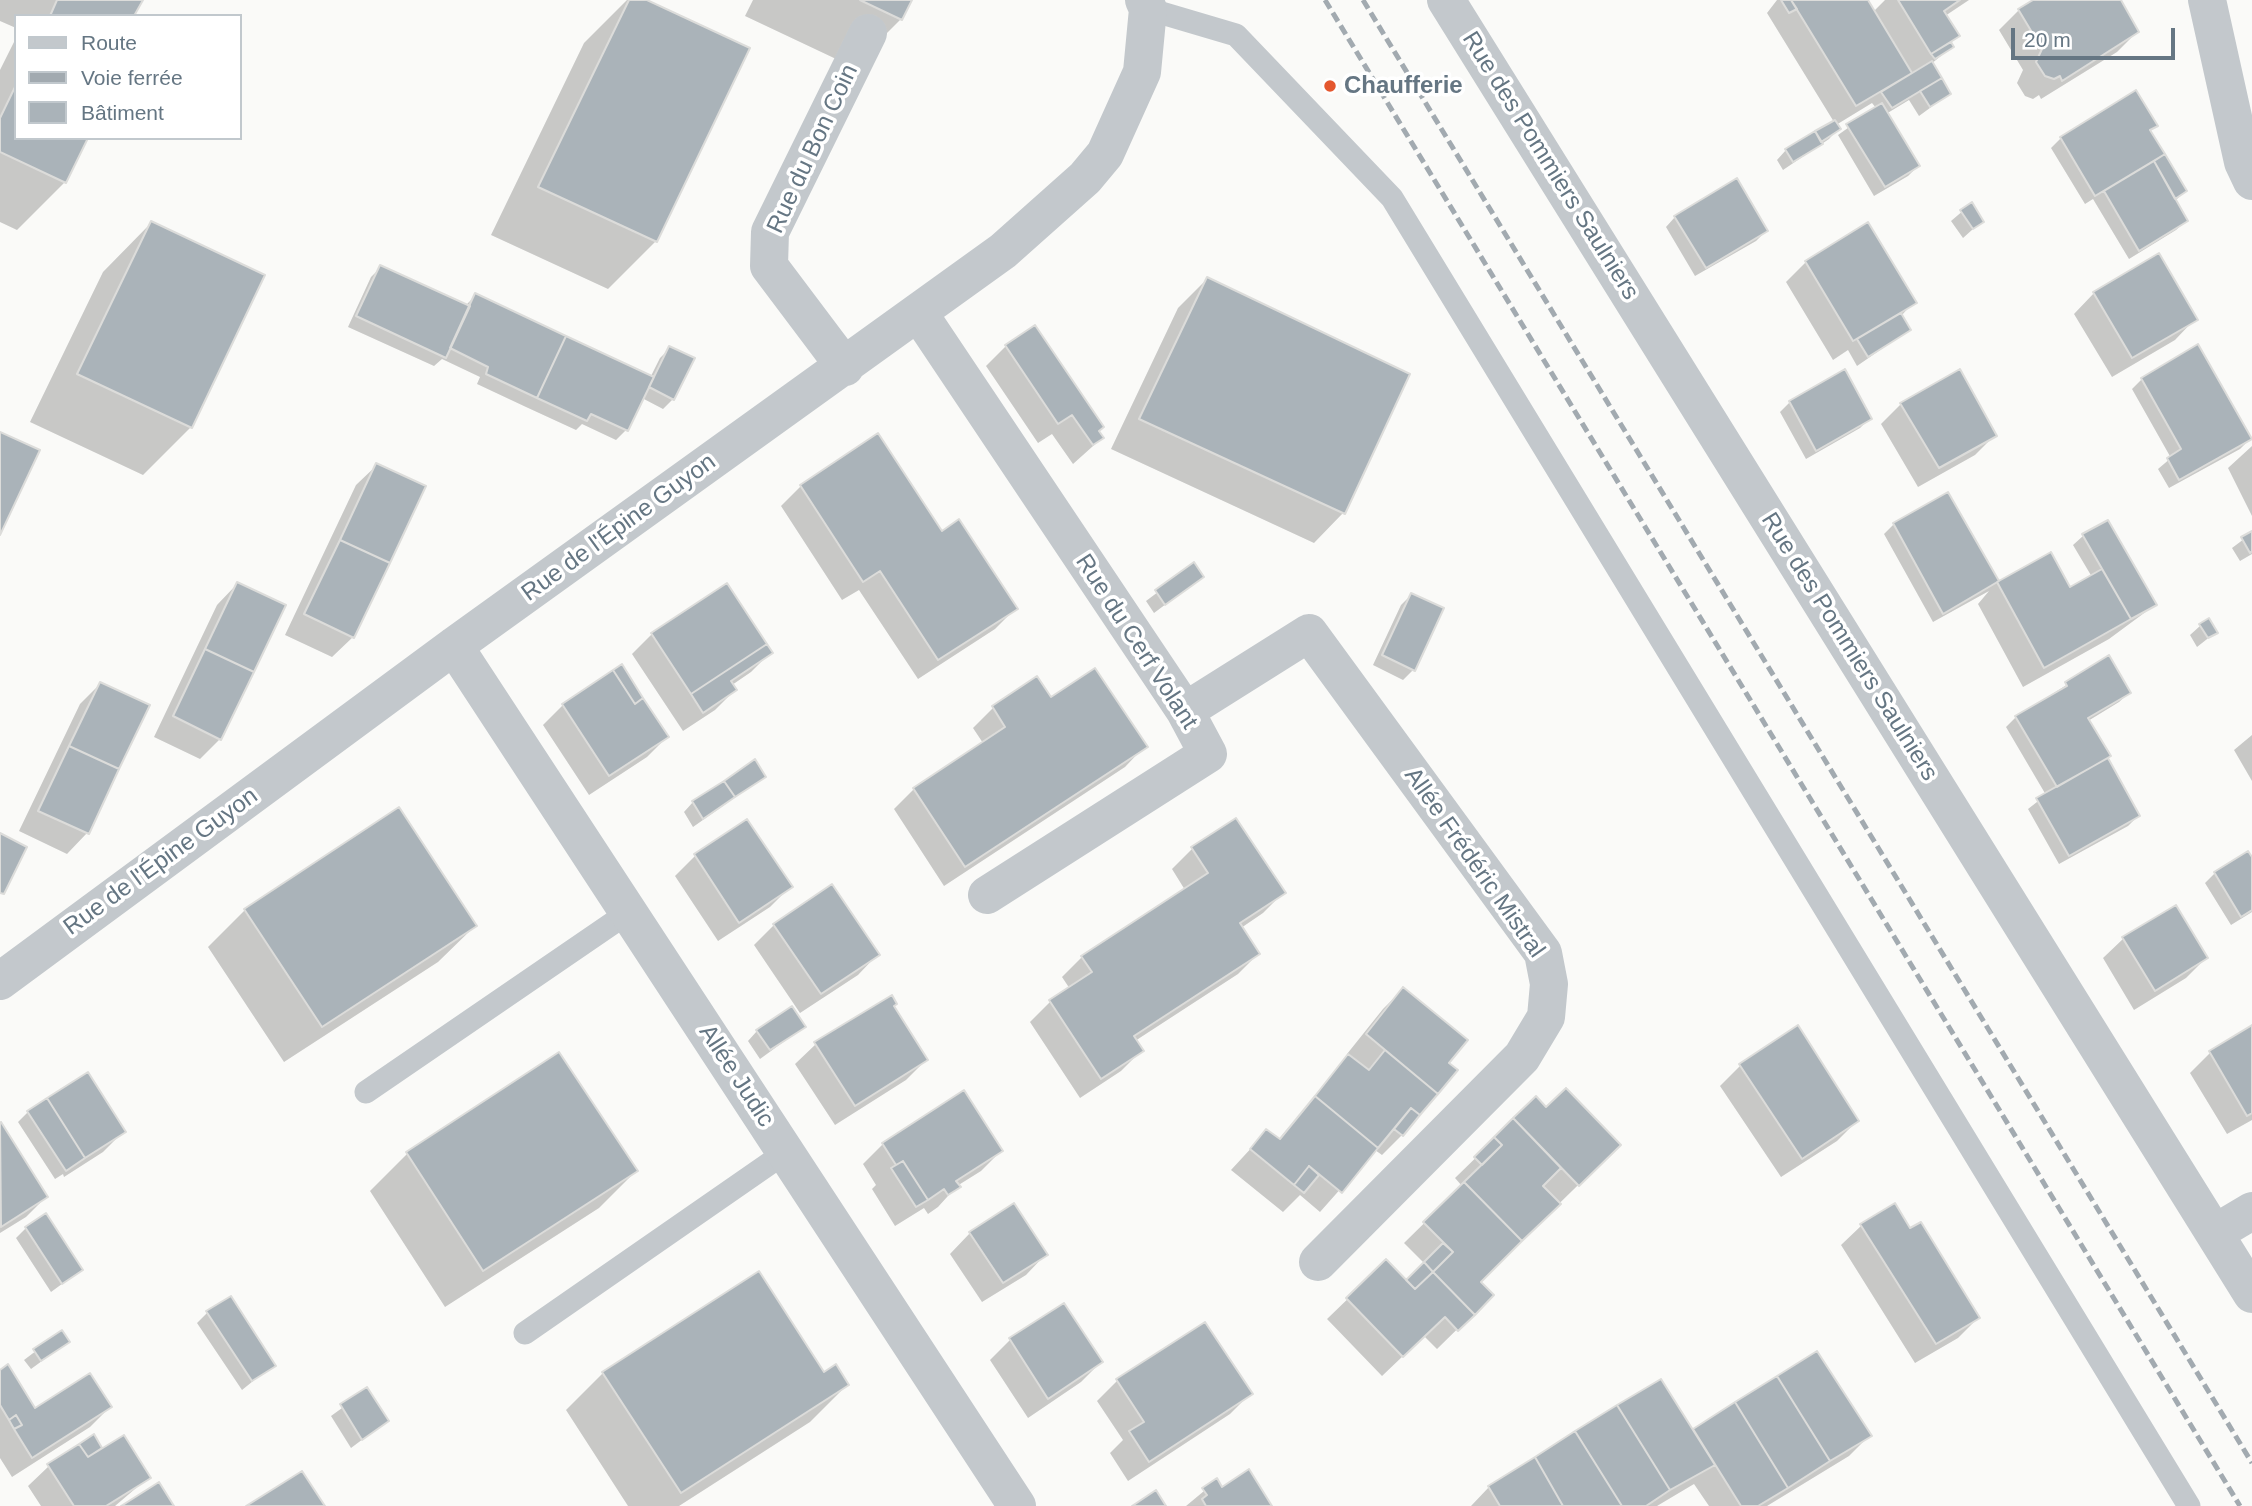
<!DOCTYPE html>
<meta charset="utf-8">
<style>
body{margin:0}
#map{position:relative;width:2252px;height:1506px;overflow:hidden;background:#fafaf8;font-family:Helvetica,sans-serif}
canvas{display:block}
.legend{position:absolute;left:14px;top:14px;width:228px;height:126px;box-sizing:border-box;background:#fff;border:2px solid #c1c8cd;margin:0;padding:9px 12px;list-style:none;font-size:21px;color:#657683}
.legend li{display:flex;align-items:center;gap:14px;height:35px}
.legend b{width:35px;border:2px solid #c1c8cd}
.scale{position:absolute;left:2011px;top:28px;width:164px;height:32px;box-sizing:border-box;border:4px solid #657683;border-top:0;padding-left:9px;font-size:21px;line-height:24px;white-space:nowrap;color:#657683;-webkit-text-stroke:5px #fff;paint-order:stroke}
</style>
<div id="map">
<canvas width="2252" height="1506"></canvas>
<ul class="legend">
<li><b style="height:9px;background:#c3c8cc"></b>Route</li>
<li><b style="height:9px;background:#a2aab0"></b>Voie ferrée</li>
<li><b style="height:19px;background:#aab3b9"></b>Bâtiment</li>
</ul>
<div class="scale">20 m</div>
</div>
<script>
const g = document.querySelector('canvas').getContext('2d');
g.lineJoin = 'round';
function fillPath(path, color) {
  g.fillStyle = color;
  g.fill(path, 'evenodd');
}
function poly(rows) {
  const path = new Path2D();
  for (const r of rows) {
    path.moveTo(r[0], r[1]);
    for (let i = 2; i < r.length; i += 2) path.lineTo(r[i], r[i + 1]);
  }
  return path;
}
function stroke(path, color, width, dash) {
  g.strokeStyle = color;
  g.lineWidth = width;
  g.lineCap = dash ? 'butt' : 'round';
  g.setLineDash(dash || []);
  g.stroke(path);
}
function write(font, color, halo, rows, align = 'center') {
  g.font = font + ' Helvetica,sans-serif';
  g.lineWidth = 7;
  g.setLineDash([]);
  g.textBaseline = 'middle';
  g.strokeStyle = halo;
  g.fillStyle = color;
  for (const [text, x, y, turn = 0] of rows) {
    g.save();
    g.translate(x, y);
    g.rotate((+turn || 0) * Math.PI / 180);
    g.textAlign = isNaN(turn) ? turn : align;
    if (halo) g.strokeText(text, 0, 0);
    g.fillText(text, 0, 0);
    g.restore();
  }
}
fillPath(poly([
 [0,0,141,0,133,16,16,16,16,28,0,21],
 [627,0,643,0,656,241,608,289,491,235,584,43],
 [753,0,910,0,901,19,853,67,745,16],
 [1777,0,1866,0,1873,12,1885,0,1969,0,1945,16,1958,35,1950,44,1952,47,1931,64,1949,94,1919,116,1909,100,1886,114,1918,166,1908,176,1874,196,1838,135,1876,108,1872,103,1836,125,1838,129,1829,139,1783,170,1777,160,1786,150,1834,122,1767,13],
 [2036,0,2119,0,2137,32,2117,52,2041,99,2039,95,2033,99,2025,96,2017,83,2023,70,1999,30,2019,10],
 [16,38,16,138,65,182,17,230,0,222,0,70],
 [2136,93,2155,126,2149,132,2185,191,2175,201,2186,221,2176,230,2129,259,2093,199,2085,204,2051,148,2061,138],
 [1971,204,1982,221,1963,238,1951,221],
 [1675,217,1766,231,1756,241,1695,276,1666,227],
 [151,223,191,427,143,475,30,422,103,272],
 [2159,256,2195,319,2175,340,2112,377,2074,314,2094,293],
 [1806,262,1914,302,1901,316,1909,330,1857,366,1848,350,1833,360,1786,282],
 [381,267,465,306,476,295,650,378,660,358,670,348,673,399,663,409,642,398,626,430,616,440,582,424,576,430,526,407,477,384,480,377,442,359,434,366,348,327,371,277],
 [1207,279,1407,375,1343,513,1314,543,1111,449,1178,308],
 [1006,346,1102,438,1073,464,1052,434,1038,443,986,366],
 [2142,379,2250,439,2240,449,2169,488,2158,469,2171,458,2132,389],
 [1790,402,1870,418,1860,428,1806,459,1780,412],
 [1901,404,1995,435,1975,455,1918,487,1881,424],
 [2252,446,2252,516,2228,468],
 [377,465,353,637,332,657,285,635,356,485],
 [801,486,941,533,1015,609,995,629,918,679,859,590,842,600,781,506],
 [1948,494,1998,584,2050,555,2070,589,2092,577,2073,545,2083,536,2155,605,2109,639,2023,687,1978,604,1989,591,1933,622,1884,534,1894,524],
 [2252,533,2252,554,2240,561,2232,548],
 [1194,565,1202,577,1154,613,1146,601],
 [237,584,220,739,200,759,154,737,217,605],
 [727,585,771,652,751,672,732,685,735,690,715,710,683,731,632,654,652,634],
 [1411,595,1413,670,1403,680,1373,665,1401,605],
 [2200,626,2216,632,2197,647,2190,635],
 [2109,658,2129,693,2119,702,2088,721,2138,816,2128,826,2059,864,2028,809,2046,795,2006,727,2016,717],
 [1037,679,1050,700,1145,746,1125,767,944,886,894,809,914,789,983,743,973,728,993,708],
 [100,684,148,706,87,833,67,854,19,831,80,704],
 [563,705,667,737,647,757,589,795,543,725],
 [2252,735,2252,781,2234,750],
 [764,777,693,827,684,812,693,802],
 [1236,820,1283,893,1263,913,1241,928,1258,954,1238,974,1135,1041,1141,1051,1121,1071,1080,1098,1030,1022,1051,1001,1070,989,1062,977,1082,957,1185,890,1172,869,1192,849],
 [747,821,790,887,770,907,718,941,675,876,695,856],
 [2252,861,2252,912,2231,925,2205,883,2215,873],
 [245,910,475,926,438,962,284,1062,208,947],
 [774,925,878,954,858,975,800,1013,754,945],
 [2124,938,2206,958,2186,978,2134,1010,2103,958],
 [1403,989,1447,1063,1455,1070,1402,1135,1382,1155,1375,1150,1320,1212,1300,1195,1283,1212,1231,1170,1267,1131,1278,1140,1349,1056,1347,1054,1383,1009],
 [892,1007,926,1060,906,1080,835,1125,795,1064,816,1044],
 [804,1027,760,1059,748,1041,757,1031],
 [2252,1027,2252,1120,2227,1134,2190,1073,2210,1053],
 [1740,1066,1857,1121,1837,1141,1781,1177,1720,1086],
 [87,1075,123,1132,103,1152,64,1177,63,1174,55,1179,18,1122,28,1112],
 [1536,1099,1545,1109,1619,1145,1479,1282,1492,1295,1437,1349,1424,1336,1382,1376,1327,1319,1386,1262,1406,1282,1425,1264,1404,1243,1462,1186,1455,1178],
 [1,1125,46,1197,26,1217,0,1233],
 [883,1144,1001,1151,981,1171,957,1186,938,1207,928,1214,924,1208,895,1226,872,1189,876,1185,863,1164],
 [407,1154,636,1171,599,1208,445,1307,370,1191],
 [1862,1225,1910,1231,1978,1318,1958,1338,1915,1363,1841,1245],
 [26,1228,81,1270,51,1292,16,1238],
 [970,1233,1046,1254,1026,1275,982,1302,950,1254],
 [207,1313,273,1365,242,1390,197,1323],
 [1204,1324,1250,1394,1230,1414,1128,1481,1110,1453,1123,1440,1097,1401,1117,1381],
 [61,1332,68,1342,31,1369,24,1360],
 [1010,1340,1101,1362,1081,1382,1028,1418,990,1360],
 [1816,1353,1869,1436,1849,1456,1767,1506,1709,1506,1694,1484,1657,1506,1471,1506,1489,1487,1693,1432],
 [0,1372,34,1410,110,1407,90,1427,12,1477,0,1458],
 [603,1373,824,1375,847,1385,810,1422,679,1506,628,1506,566,1410],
 [367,1390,387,1421,351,1448,331,1416],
 [94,1437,102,1451,149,1477,115,1506,41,1506,28,1486,49,1466],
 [1216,1481,1221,1489,1270,1506,1186,1506]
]), '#0003');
const building = poly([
 [57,0,143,0,134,16,50,16,57,0],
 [629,0,647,0,750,48,657,242,538,187,629,0],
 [860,0,912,0,902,20,860,0],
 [1781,0,1791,0,1797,9,1789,13,1781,0],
 [1791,0,1868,0,1912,73,1856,106,1791,0],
 [1898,0,1960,0,1944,11,1960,36,1931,54,1898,0],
 [2033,0,2121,0,2139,32,2062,81,2060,76,2054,79,2045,76,2036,62,2042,49,2018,9,2033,0],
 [1951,42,1954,47,1935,59,1931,54,1951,42],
 [1932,61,1942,78,1892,108,1881,92,1932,61],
 [1942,78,1951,94,1930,107,1920,91,1942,78],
 [16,85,16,138,88,138,66,183,0,152,0,118,16,85],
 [2136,90,2158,126,2150,130,2165,154,2095,196,2060,137,2136,90],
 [1882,103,1920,166,1885,187,1846,124,1882,103],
 [1835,120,1841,129,1821,142,1815,131,1835,120],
 [1815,131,1823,144,1793,162,1785,149,1815,131],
 [2165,154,2187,191,2175,199,2154,161,2165,154],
 [2154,161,2188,221,2139,251,2104,191,2154,161],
 [1737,178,1768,231,1706,268,1674,216,1737,178],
 [1972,202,1984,222,1973,229,1960,210,1972,202],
 [151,221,265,275,192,428,77,374,151,221],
 [1868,222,1917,303,1853,341,1805,261,1868,222],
 [2159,253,2198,320,2132,358,2093,292,2159,253],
 [380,265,470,306,446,358,356,316,380,265],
 [1207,277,1410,374,1345,514,1139,419,1207,277],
 [475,293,566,336,537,398,486,374,488,367,450,348,475,293],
 [1901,313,1911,330,1868,357,1857,339,1901,313],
 [1035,325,1104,427,1099,431,1104,438,1093,445,1072,415,1058,424,1005,345,1035,325],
 [566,336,654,377,628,431,591,414,587,421,537,398,566,336],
 [2198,344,2252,439,2179,480,2167,458,2181,449,2141,378,2198,344],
 [669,346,695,358,674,400,649,387,669,346],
 [1845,369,1872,419,1816,451,1789,401,1845,369],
 [1960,369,1997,436,1939,468,1900,403,1960,369],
 [0,432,40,450,0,535,0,432],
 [878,433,942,531,959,519,1018,609,938,660,880,571,863,582,800,485,878,433],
 [376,463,426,486,390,563,340,540,376,463],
 [1948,492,1999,581,1943,614,1893,523,1948,492],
 [2108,520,2157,605,2131,619,2082,534,2108,520],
 [2252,531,2252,551,2250,553,2241,537,2252,531],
 [340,540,390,563,354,638,304,614,340,540],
 [2051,552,2070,587,2102,569,2131,619,2044,668,1997,582,2051,552],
 [1194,562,1204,577,1165,605,1155,590,1194,562],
 [237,582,286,605,254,672,205,649,237,582],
 [727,583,767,644,691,694,651,633,727,583],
 [1411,593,1444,608,1415,671,1382,655,1411,593],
 [2209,618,2218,633,2208,638,2199,624,2209,618],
 [767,644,773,653,731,681,737,690,703,713,691,694,767,644],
 [205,649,254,672,221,740,173,716,205,649],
 [2109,655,2131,693,2088,718,2111,756,2057,787,2015,716,2067,686,2065,682,2109,655],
 [622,664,643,698,635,704,613,670,622,664],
 [1095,668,1148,747,965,867,913,788,1005,727,992,706,1037,676,1051,697,1095,668],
 [613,670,635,704,643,698,669,737,609,776,562,704,613,670],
 [100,682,150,705,119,769,69,746,100,682],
 [69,746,119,769,89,834,38,811,69,746],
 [2108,758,2140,816,2069,856,2036,798,2108,758],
 [755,759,766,777,735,797,724,781,755,759],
 [724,781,735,797,703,819,692,801,724,781],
 [399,807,477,926,322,1027,244,909,399,807],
 [1236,818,1286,893,1240,923,1260,954,1134,1036,1144,1051,1101,1079,1049,1000,1092,972,1081,956,1208,873,1191,847,1236,818],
 [747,819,793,887,739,923,694,854,747,819],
 [0,833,27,847,4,894,0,893,0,833],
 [2248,851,2252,857,2252,910,2241,917,2214,872,2248,851],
 [832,884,880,955,821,994,773,924,832,884],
 [2176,905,2208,958,2155,991,2122,937,2176,905],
 [1403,987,1468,1040,1449,1063,1458,1070,1438,1094,1366,1034,1403,987],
 [892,995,897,1004,894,1006,928,1060,855,1106,814,1042,892,995],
 [792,1006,806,1027,770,1050,756,1030,792,1006],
 [1798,1025,1859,1121,1802,1159,1739,1064,1798,1025],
 [2252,1025,2252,1113,2247,1116,2209,1051,2252,1025],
 [1385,1050,1438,1094,1420,1115,1411,1108,1378,1148,1315,1096,1348,1054,1369,1070,1385,1050],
 [559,1052,638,1171,483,1271,406,1152,559,1052],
 [88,1072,126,1132,85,1158,47,1098,88,1072],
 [1566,1088,1621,1145,1579,1186,1513,1118,1536,1096,1546,1107,1566,1088],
 [964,1090,1003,1151,956,1181,961,1187,948,1195,944,1189,928,1200,903,1161,896,1165,882,1143,964,1090],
 [1315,1096,1378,1148,1342,1193,1309,1166,1294,1185,1250,1149,1266,1129,1280,1139,1315,1096],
 [47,1098,85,1158,66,1171,27,1111,47,1098],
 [1411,1108,1420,1115,1403,1136,1394,1129,1411,1108],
 [1513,1118,1561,1168,1543,1186,1561,1204,1522,1241,1464,1182,1502,1145,1494,1137,1513,1118],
 [1,1122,48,1197,1,1227,0,1123,1,1122],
 [1494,1137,1502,1145,1482,1165,1474,1157,1494,1137],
 [903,1161,928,1200,916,1207,891,1168,903,1161],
 [1309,1166,1319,1175,1304,1193,1294,1185,1309,1166],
 [1464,1182,1522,1241,1481,1282,1494,1295,1475,1315,1433,1272,1453,1252,1423,1222,1464,1182],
 [1014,1203,1048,1255,1003,1283,969,1232,1014,1203],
 [1895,1203,1910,1228,1921,1222,1980,1318,1936,1344,1860,1224,1895,1203],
 [46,1213,83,1270,62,1284,25,1227,46,1213],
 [1443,1243,1453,1252,1433,1272,1424,1262,1443,1243],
 [1386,1259,1415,1289,1433,1272,1475,1315,1458,1331,1445,1317,1403,1357,1346,1298,1386,1259],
 [1424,1262,1433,1272,1415,1289,1406,1280,1424,1262],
 [759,1271,824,1372,836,1364,849,1385,681,1493,602,1372,759,1271],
 [231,1296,276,1366,252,1381,206,1311,231,1296],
 [1064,1303,1103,1362,1048,1399,1009,1338,1064,1303],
 [1205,1322,1253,1394,1149,1462,1129,1431,1144,1422,1116,1379,1205,1322],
 [62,1330,70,1342,41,1361,33,1349,62,1330],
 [1817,1351,1872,1436,1830,1461,1777,1376,1817,1351],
 [8,1364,35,1408,90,1373,112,1407,32,1458,14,1429,22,1425,16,1415,9,1420,0,1405,0,1370,8,1364],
 [1777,1376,1830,1461,1788,1488,1735,1402,1777,1376],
 [1661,1379,1715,1465,1670,1490,1617,1405,1661,1379],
 [367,1387,389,1421,362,1440,340,1404,367,1387],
 [1735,1402,1788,1488,1758,1506,1741,1506,1693,1429,1735,1402],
 [1617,1405,1670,1490,1646,1506,1622,1506,1575,1431,1617,1405],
 [16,1415,22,1425,14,1429,9,1420,16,1415],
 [1575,1431,1622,1506,1563,1506,1535,1457,1575,1431],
 [94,1434,102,1448,88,1457,79,1444,94,1434],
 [124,1435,151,1478,106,1506,74,1506,47,1464,79,1444,88,1457,124,1435],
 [1535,1457,1563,1506,1500,1506,1488,1486,1535,1457],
 [1249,1469,1272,1506,1206,1506,1202,1499,1207,1495,1202,1488,1217,1478,1222,1487,1249,1469],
 [302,1471,325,1506,246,1506,302,1471],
 [159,1482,174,1506,121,1506,159,1482],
 [1156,1490,1166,1506,1132,1506,1156,1490]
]);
fillPath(building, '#aab3b9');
stroke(building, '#dcdcda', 2);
stroke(poly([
 [1148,9,1236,35,1392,198,2189,1506],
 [366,1092,629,912],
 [525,1333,786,1152]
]), '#c3c8cc', 23);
stroke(poly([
 [1446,0,2252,1294],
 [2207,0,2243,162,2252,181],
 [918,312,1185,711,1208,754,987,895],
 [845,367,769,266,770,232,868,33],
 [454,646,1017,1506],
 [1185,711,1309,633,1543,953,1549,984,1546,1017,1522,1057,1318,1262],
 [0,981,454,646,1003,251,1085,178,1105,154,1142,72,1148,9,1144,0],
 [2215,1233,2252,1211]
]), '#c3c8cc', 38);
stroke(poly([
 [1325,0,2240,1506],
 [1363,0,2252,1463]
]), '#a2aab0', 5, [10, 5]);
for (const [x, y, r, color] of [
 [1330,86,7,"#e4572e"]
]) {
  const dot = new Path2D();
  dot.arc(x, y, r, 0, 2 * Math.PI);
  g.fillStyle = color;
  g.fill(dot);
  stroke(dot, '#fff', 2.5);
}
write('bold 24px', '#657683', '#fff', [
 ["Chaufferie",1344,86]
], 'left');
write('24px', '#657683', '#fff', [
 ["Rue du Bon Coin",813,149,-65],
 ["Rue des Pommiers Saulniers",1550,166,58],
 ["Rue de l'Épine Guyon",619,528,-36],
 ["Rue du Cerf Volant",1136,642,57],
 ["Rue des Pommiers Saulniers",1849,647,58],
 ["Rue de l'Épine Guyon",161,862,-36],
 ["Allée Frédéric Mistral",1474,863,55],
 ["Allée Judic",736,1076,57]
]);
</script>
